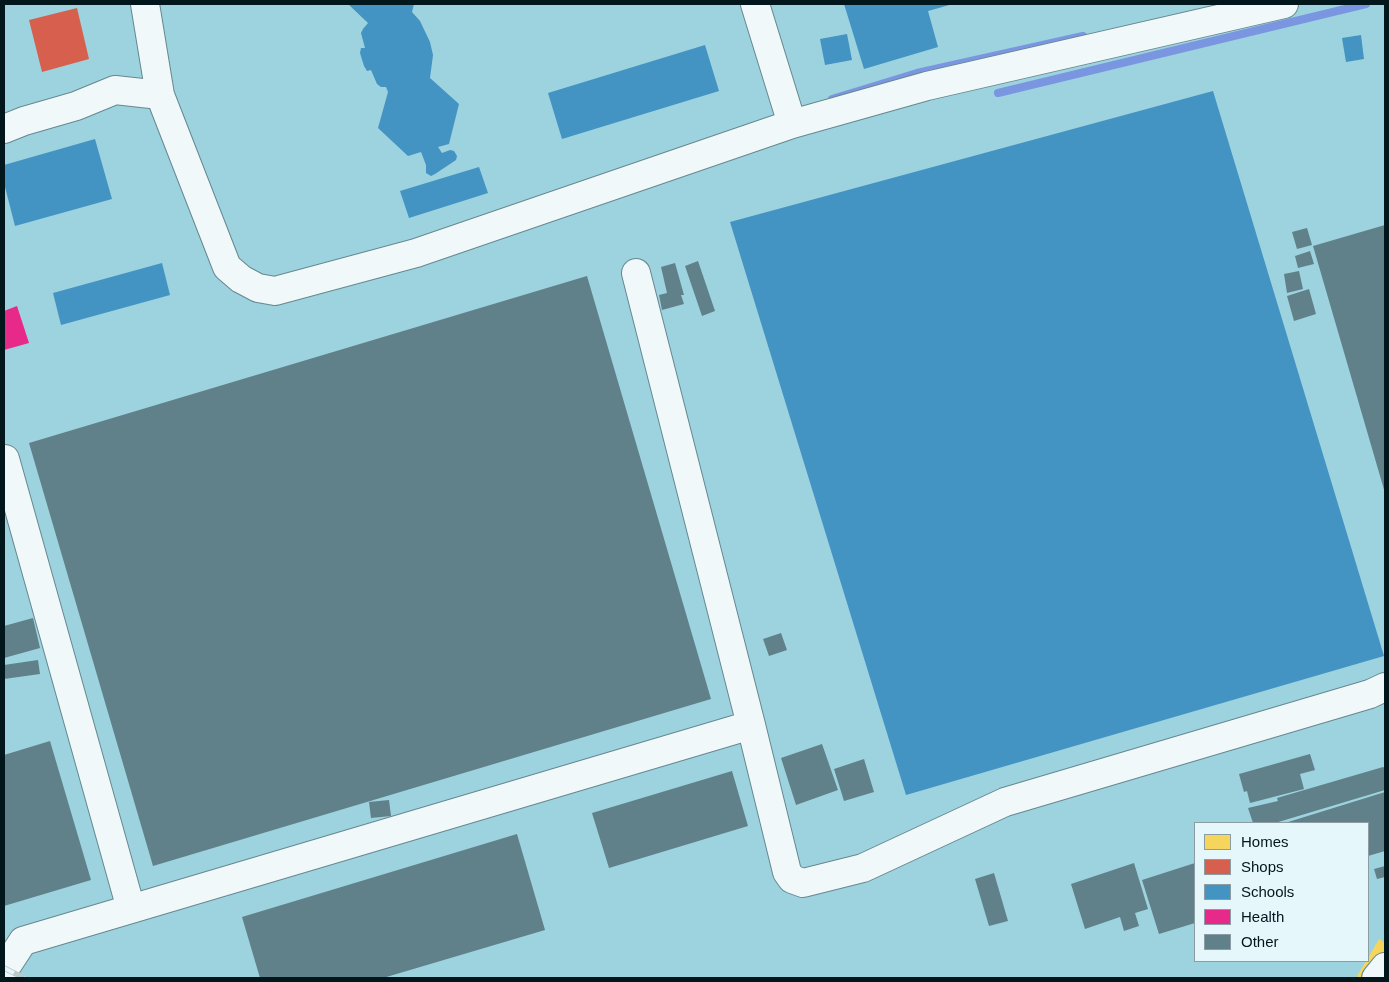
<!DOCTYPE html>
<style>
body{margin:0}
#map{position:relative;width:1389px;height:982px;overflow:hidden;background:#9dd2df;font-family:Helvetica,sans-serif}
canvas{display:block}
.frame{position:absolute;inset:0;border:5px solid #02171b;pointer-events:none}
.legend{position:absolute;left:1194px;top:822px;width:175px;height:140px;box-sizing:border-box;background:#e6f7fc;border:1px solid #8b9da2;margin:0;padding:6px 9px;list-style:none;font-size:15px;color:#02171b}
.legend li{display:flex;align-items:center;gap:10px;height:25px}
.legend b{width:25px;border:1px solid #8b9da2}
</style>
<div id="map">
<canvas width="1389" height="982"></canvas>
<div class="frame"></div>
<ul class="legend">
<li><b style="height:14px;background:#f6d55c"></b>Homes</li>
<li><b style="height:14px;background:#d6604d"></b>Shops</li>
<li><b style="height:14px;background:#4393c3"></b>Schools</li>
<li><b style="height:14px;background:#e7298a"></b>Health</li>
<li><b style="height:14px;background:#60808a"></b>Other</li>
</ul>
</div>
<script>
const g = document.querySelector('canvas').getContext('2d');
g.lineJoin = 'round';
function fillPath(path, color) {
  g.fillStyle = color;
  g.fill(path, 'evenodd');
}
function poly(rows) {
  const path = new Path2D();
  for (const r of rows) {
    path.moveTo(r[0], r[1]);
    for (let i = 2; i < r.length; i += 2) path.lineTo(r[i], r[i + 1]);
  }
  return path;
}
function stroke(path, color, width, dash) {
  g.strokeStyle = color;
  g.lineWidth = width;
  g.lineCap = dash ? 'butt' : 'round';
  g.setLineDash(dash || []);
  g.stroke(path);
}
fillPath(poly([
 [1379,939,1385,943,1385,949,1368,978,1356,978,1366,961,1368,961,1368,958]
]), '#f6d55c');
fillPath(poly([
 [77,8,89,59,42,72,29,20]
]), '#d6604d');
fillPath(poly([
 [348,4,414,4,412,12,420,21,430,42,433,55,430,78,459,104,449,144,438,147,442,153,450,150,454,151,457,156,456,160,435,174,431,176,426,173,426,165,421,152,408,156,378,128,388,92,386,87,381,87,377,84,371,70,367,71,364,66,360,53,361,48,365,48,361,33,363,29,368,23],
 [844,4,953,4,928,11,938,47,864,69],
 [847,34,852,60,825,65,820,39],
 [1361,35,1364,59,1346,62,1342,38],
 [705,45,719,91,562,139,548,93],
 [1213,91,1384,656,906,795,730,222],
 [95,139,112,199,15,226,4,183,4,165],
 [479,167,488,193,409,218,400,191],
 [162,263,170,295,61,325,53,293]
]), '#4393c3');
fillPath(poly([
 [17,306,29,343,4,350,4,311]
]), '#e7298a');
stroke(poly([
 [998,93,1366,4],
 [832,99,917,73,1083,36]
]), '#7b96e1', 8);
fillPath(poly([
 [1385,225,1385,493,1313,246],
 [1307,228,1312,245,1297,249,1292,232],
 [1310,251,1314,264,1298,268,1295,256],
 [698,261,715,311,702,316,685,266],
 [675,263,684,295,681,295,684,304,662,310,659,295,667,293,661,267],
 [1299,271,1303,289,1287,293,1284,274],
 [587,276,711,699,153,866,29,443],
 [1309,289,1316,314,1294,321,1287,296],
 [33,618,40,648,4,658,4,626],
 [781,633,787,650,769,656,763,639],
 [38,660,40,674,4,679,4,665],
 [50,741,91,880,4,906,4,755],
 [822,744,838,790,796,805,781,758],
 [1310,754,1315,770,1300,774,1304,789,1250,803,1247,791,1244,792,1239,774],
 [864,759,874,792,844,801,834,769],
 [1383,767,1385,768,1385,790,1275,823,1253,823,1248,808,1278,801,1277,798],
 [732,771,748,826,609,868,592,813],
 [1385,792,1385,851,1368,856,1368,823,1285,823],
 [389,800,391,816,371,818,369,802],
 [517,834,545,930,383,978,260,978,242,917],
 [1134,863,1148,909,1135,913,1139,926,1124,931,1120,917,1085,929,1071,884],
 [1195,863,1195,923,1159,934,1142,880],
 [1385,866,1385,877,1377,879,1374,869],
 [994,873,1008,921,989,926,975,879]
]), '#60808a');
const minor = poly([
 [145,4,160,95],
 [755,4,792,124],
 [4,129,24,121,76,106,115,90,160,95,227,267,241,279,258,288,275,291,416,253,792,124,927,86,1284,4],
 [636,273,751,725,787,872,792,879,803,883,863,868,1005,802,1370,694,1385,687],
 [5,459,131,909],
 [4,970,23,941,751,725],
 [1376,978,1385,967]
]);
stroke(minor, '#668890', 30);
stroke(minor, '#f0f8fa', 28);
const rail = poly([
 [4,968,24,978]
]);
stroke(rail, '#bacacc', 5.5);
stroke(rail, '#e6f7fc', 4, [11]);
</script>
